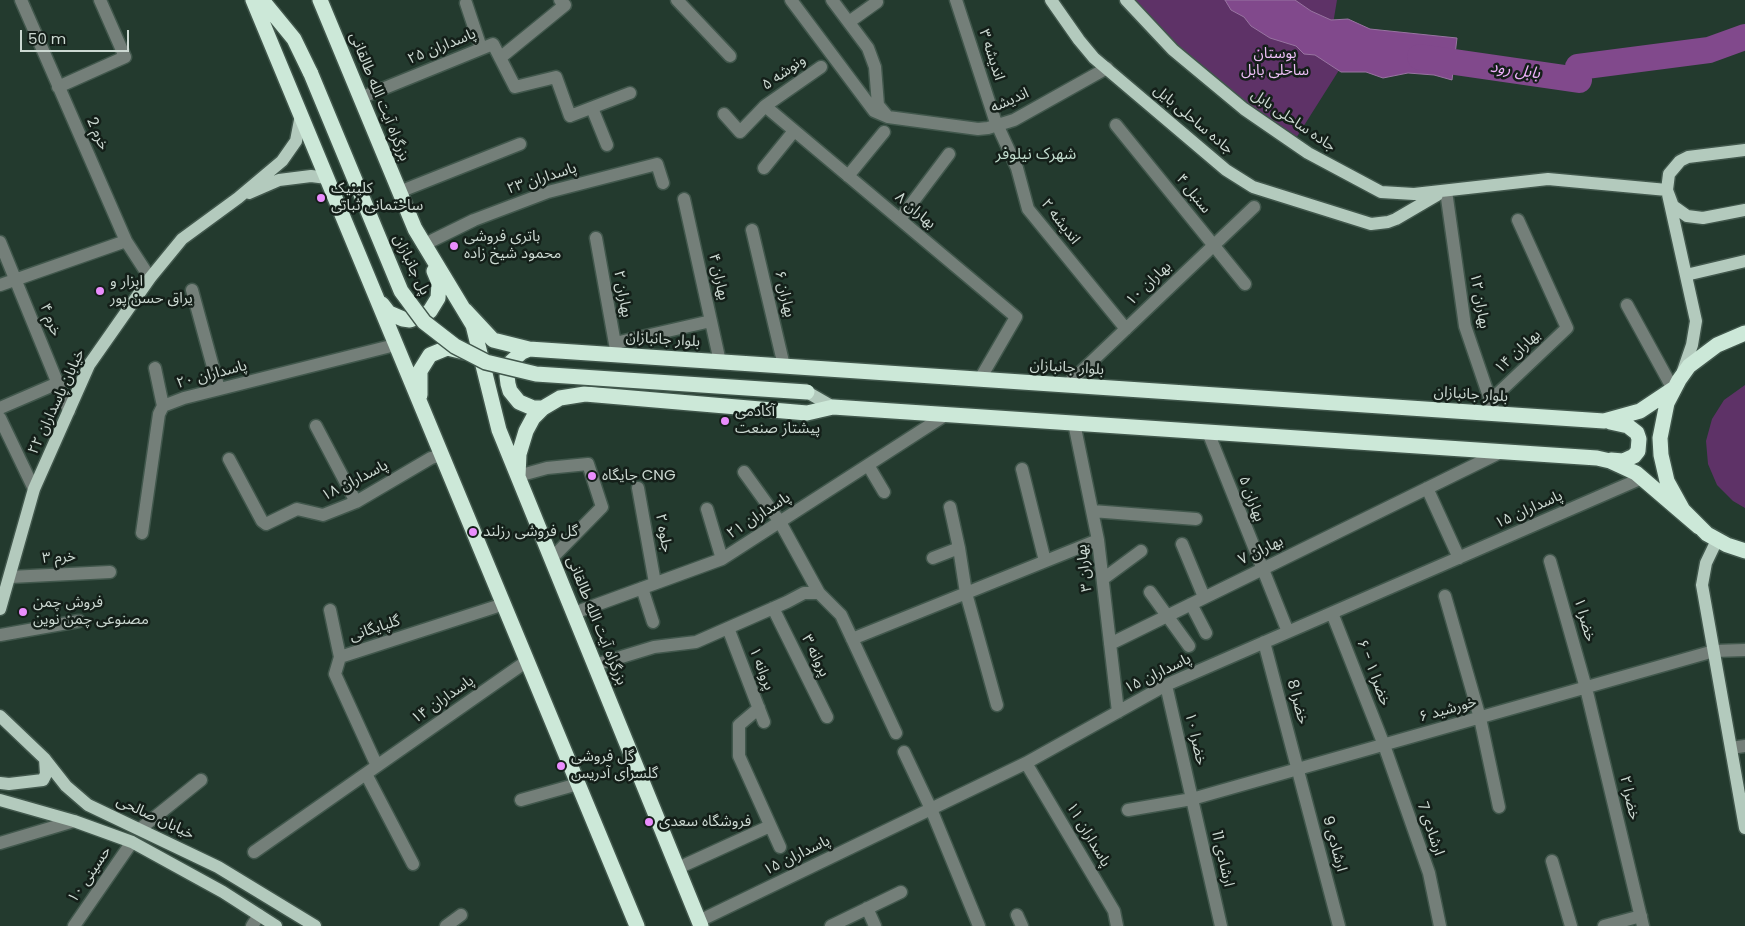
<!DOCTYPE html>
<meta charset="utf-8">
<style>
body{margin:0}
#map{position:relative;width:1745px;height:926px;overflow:hidden;background:#233a2e;font-family:Poppins,sans-serif}
canvas{display:block}
.scale{position:absolute;left:20px;top:30px;width:109px;height:22px;box-sizing:border-box;border:2px solid #ccd9d2;border-top:0;padding-left:6px;font-size:15px;line-height:18px;white-space:nowrap;color:#ccd9d2;-webkit-text-stroke:4px #141f19;paint-order:stroke}
</style>
<div id="map">
<canvas width="1745" height="926"></canvas>
<div class="scale">50 m</div>
</div>
<script>
const g = document.querySelector('canvas').getContext('2d');
g.lineJoin = 'round';
function fillPath(path, color) {
  g.fillStyle = color;
  g.fill(path, 'evenodd');
}
function poly(rows) {
  const path = new Path2D();
  for (const r of rows) {
    path.moveTo(r[0], r[1]);
    for (let i = 2; i < r.length; i += 2) path.lineTo(r[i], r[i + 1]);
  }
  return path;
}
function stroke(path, color, width, dash) {
  g.strokeStyle = color;
  g.lineWidth = width;
  g.lineCap = dash ? 'butt' : 'round';
  g.setLineDash(dash || []);
  g.stroke(path);
}
function write(font, color, halo, rows, align = 'center') {
  g.font = font + ' Poppins,"Noto Sans Arabic",sans-serif';
  g.lineWidth = 5;
  g.setLineDash([]);
  g.textBaseline = 'middle';
  g.strokeStyle = halo;
  g.fillStyle = color;
  for (const [text, x, y, turn = 0] of rows) {
    g.save();
    g.translate(x, y);
    g.rotate((+turn || 0) * Math.PI / 180);
    g.textAlign = isNaN(turn) ? turn : align;
    if (halo) g.strokeText(text, 0, 0);
    g.fillText(text, 0, 0);
    g.restore();
  }
}
fillPath(poly([
 [1126,0,1337,0,1331,36,1353,48,1293,143,1244,109],
 [1745,385,1745,508,1733,501,1717,485,1708,464,1706,441,1712,419,1724,400]
]), '#5e3267');
const water = poly([
 [1225,0,1295,0,1311,11,1331,20,1348,19,1370,29,1457,38,1452,80,1434,75,1408,73,1383,78,1366,72,1341,72,1315,55,1304,54,1296,46,1270,38,1251,26,1244,17,1231,10,1225,0]
]);
fillPath(water, '#81498c');
stroke(water, '#9874a1', 1);
stroke(poly([
 [1420,57,1579,80,1578,67,1709,50,1745,37]
]), '#81498c', 26);
const minor = poly([
 [21,0,126,241,150,278],
 [677,0,730,56],
 [791,0,874,111,888,117,878,105,875,67,868,48,832,0],
 [956,0,995,120,1017,168,1028,209,1126,329],
 [466,3,481,48],
 [849,22,877,2],
 [500,58,565,5,560,0],
 [58,87,125,57,100,0],
 [360,98,493,44,515,87,556,77,570,116,630,93],
 [765,106,821,67],
 [592,108,607,145],
 [724,114,740,132,765,106,1016,317,980,379],
 [888,117,978,129,988,128,1014,120,1107,68],
 [1116,125,1245,284],
 [764,168,794,131],
 [848,176,884,132],
 [1446,191,1465,326,1495,414],
 [399,192,520,144],
 [684,199,720,362],
 [900,219,949,154],
 [752,230,784,366],
 [596,238,617,355],
 [0,242,69,411],
 [423,245,474,220,548,192,657,164,663,183],
 [0,285,126,241],
 [192,290,219,389],
 [1627,305,1673,389],
 [615,343,711,321],
 [155,368,163,406],
 [1067,385,1254,207],
 [1491,400,1567,328,1518,220],
 [0,408,58,383],
 [0,418,34,489],
 [1074,423,1098,540,1118,712],
 [316,426,356,502],
 [1208,432,1288,632],
 [229,459,262,521,266,524,297,509,323,515,356,502,431,458,442,455],
 [868,465,884,492],
 [1022,469,1045,561],
 [744,472,780,522,819,593],
 [518,476,547,468,588,464,602,507,552,558],
 [638,488,655,583],
 [1427,488,1459,558],
 [950,507,959,548],
 [707,509,722,559],
 [1092,511,1196,519],
 [142,533,159,414,163,406,184,398,395,345],
 [1182,544,1204,597],
 [933,558,959,548,966,593,997,705],
 [1550,561,1586,688,1643,926],
 [10,577,110,572],
 [1103,579,1141,551],
 [642,588,653,622],
 [1150,592,1189,646],
 [1445,596,1480,718,1499,807],
 [1191,604,1206,633],
 [773,608,827,717],
 [330,610,340,657],
 [574,613,722,559,947,414],
 [1332,613,1384,745,1429,873,1440,926],
 [728,628,764,722],
 [0,635,79,621],
 [852,639,1098,540],
 [1264,642,1339,926],
 [1110,644,1501,452],
 [595,665,654,647,696,642,787,602,804,593,819,593,841,615,896,733],
 [1166,685,1221,926],
 [759,708,739,725,739,756,780,847],
 [1731,748,1745,746],
 [904,752,931,809,979,926],
 [1026,763,1114,911,1117,926],
 [377,766,335,674,340,657,504,604],
 [366,774,413,864],
 [521,800,578,784],
 [1128,810,1192,799,1714,651,1745,650],
 [140,829,201,780],
 [0,843,74,821],
 [254,852,527,661],
 [1552,861,1571,926],
 [678,868,770,826],
 [867,908,875,926],
 [1017,915,1022,926],
 [699,921,1026,763,1166,685,1642,478],
 [74,926,132,842],
 [252,926,259,915],
 [446,926,461,915],
 [831,926,901,892],
 [1604,926,1641,916]
]);
const major = poly([
 [1051,0,1079,40,1094,58,1226,170,1253,187,1371,224,1388,222,1396,219,1437,195],
 [1126,0,1173,50,1244,109,1308,153,1381,192,1414,194,1548,179,1667,190,1696,321,1692,345,1683,371],
 [1745,150,1688,157,1680,161,1669,174,1667,190,1673,206,1687,216,1703,218,1745,210],
 [249,193,279,180,311,176,327,178],
 [1686,275,1745,261],
 [807,392,833,407],
 [1717,540,1706,563,1702,585,1745,828],
 [0,609,34,489,89,365,150,278,182,239,238,198,282,161,296,141,301,115],
 [0,716,44,758,66,786,88,805,218,867,315,926],
 [0,783,9,784,43,780,46,774,45,759],
 [0,800,74,821,132,842,223,892,276,926]
]);
const highway = poly([
 [253,0,637,926],
 [262,0,294,39,311,74],
 [320,0,415,229,473,325,499,430,701,926],
 [382,304,389,313,403,319,410,320,424,315,430,311,438,298,439,283,434,271],
 [465,310,493,340,529,349,1604,421,1640,411,1673,389],
 [1745,333,1717,345,1689,366,1679,380,1667,403,1660,438,1661,455,1667,481,1683,510,1707,534,1727,545,1745,551],
 [529,349,522,352,511,362,507,376,508,384,510,391,519,402,533,408,543,408],
 [420,395,420,371,430,355,447,348,464,352],
 [1610,422,1628,426,1637,433,1639,439,1638,451,1634,456,1623,461,1611,460],
 [518,476,519,454,526,431,533,418,543,408,560,398,585,394,807,413,833,407,1597,458,1610,461,1636,473,1699,527]
]);
stroke(minor, '#41574c', 15);
stroke(major, '#41574c', 15);
stroke(highway, '#41574c', 18);
stroke(minor, '#747f79', 12);
stroke(major, '#b3cabd', 12);
stroke(highway, '#cce8d8', 15);
const highwayBridge = poly([
 [311,74,401,291,424,322,455,346,486,362,536,374,807,392]
]);
stroke(highwayBridge, '#41574c', 18, []);
stroke(highwayBridge, '#cce8d8', 15);
for (const [x, y, r, color] of [
 [321,198,5,"#ea8dfd"],
 [454,246,5,"#ea8dfd"],
 [100,291,5,"#ea8dfd"],
 [725,421,5,"#ea8dfd"],
 [592,476,5,"#ea8dfd"],
 [473,532,5,"#ea8dfd"],
 [23,612,5,"#ea8dfd"],
 [561,766,5,"#ea8dfd"],
 [649,822,5,"#ea8dfd"]
]) {
  const dot = new Path2D();
  dot.arc(x, y, r, 0, 2 * Math.PI);
  g.fillStyle = color;
  g.fill(dot);
  stroke(dot, '#141f19', 2);
}
write('15px', '#ccd9d2', '#141f19', [
 ["پاسداران ۲۵",442,47,-22],
 ["اندیشه ۳",991,55,72],
 ["ونوشه ۵",784,73,-35],
 ["بزرگراه آیت الله طالقانی",379,97,68],
 ["اندیشه",1010,101,-24],
 ["جاده ساحلی بایل",1193,120,40],
 ["جاده ساحلی بابل",1293,121,34],
 ["خرم 2",97,134,66],
 ["پاسداران ۲۳",542,179,-18],
 ["سنبل ۴",1193,194,51],
 ["بهاران ۸",915,211,40],
 ["اندیشه ۲",1060,222,52],
 ["پل جانبازان",411,265,64],
 ["بهاران ۴",718,277,77],
 ["بهاران ۱۰",1149,284,-44],
 ["بهاران ۲",622,294,80],
 ["بهاران ۶",784,294,77],
 ["بهاران ۱۲",1479,301,80],
 ["خرم ۴",50,320,68],
 ["بلوار جانبازان",663,340,4],
 ["بهاران ۱۴",1518,352,-43],
 ["بلوار جانبازان",1067,368,4],
 ["پاسداران ۲۰",212,375,-15],
 ["بلوار جانبازان",1471,395,4],
 ["خیابان پاسداران ۲۲",57,402,-65],
 ["پاسداران ۱۸",355,481,-27],
 ["بهاران ۵",1251,499,69],
 ["پاسداران ۱۵",1529,510,-24],
 ["پاسداران ۲۱",759,516,-33],
 ["جلوه ۲",663,533,80],
 ["بهاران ۷",1261,551,-26],
 ["خرم ۳",59,558,-3],
 ["بهاران ۳",1085,568,-97],
 ["خضرا ۱",1584,620,74],
 ["بزرگراه آیت الله طالقانی",596,621,68],
 ["گلپایگانی",375,629,-18],
 ["پروانه ۳",815,656,64],
 ["پروانه ۱",761,669,69],
 ["خضرا ۱ - ۶",1373,673,69],
 ["پاسداران ۱۵",1158,674,-26],
 ["پاسداران ۱۴",443,700,-35],
 ["خضرا 8",1297,702,75],
 ["خورشید ۶",1448,710,-16],
 ["خضرا ۱۰",1195,739,77],
 ["خضرا ۲",1629,798,77],
 ["خيابان صالحی",155,818,25],
 ["ارشادی 7",1430,829,71],
 ["پاسداران ١١",1088,835,59],
 ["ارشادی 9",1334,844,75],
 ["پاسداران ۱۵",797,856,-26],
 ["ارشادی 11",1222,859,77],
 ["حسینی ۱۰",90,875,-56]
]);
write('15px', '#edbff6', '#141f19', [
 ["بوستان",1275,54],
 ["ساحلی بابل",1275,71]
]);
write('15px', '#ccd9d2', '#141f19', [
 ["کلینیک",331,189],
 ["ساختمانی ثباتی",331,206],
 ["باتری فروشی",464,237],
 ["محمود شیخ زاده",464,254],
 ["ابزار و",110,282],
 ["یراق حسن پور",110,299],
 ["آکادمی",735,412],
 ["پیشتاز صنعت",735,429],
 ["جایگاه CNG",602,476],
 ["گل فروشی رزلند",483,532],
 ["فروش چمن",33,603],
 ["مصنوعی چمن نوین",33,620],
 ["گل فروشی",571,757],
 ["گلسرای آدریس",571,774],
 ["فروشگاه سعدی",659,822]
], 'left');
write('italic 16px', '#eeb0fa', '#141f19', [
 ["بابل رود",1515,71,8]
]);
write('16px', '#c0dbcc', '#141f19', [
 ["شهرک نیلوفر",1036,155]
]);
</script>
